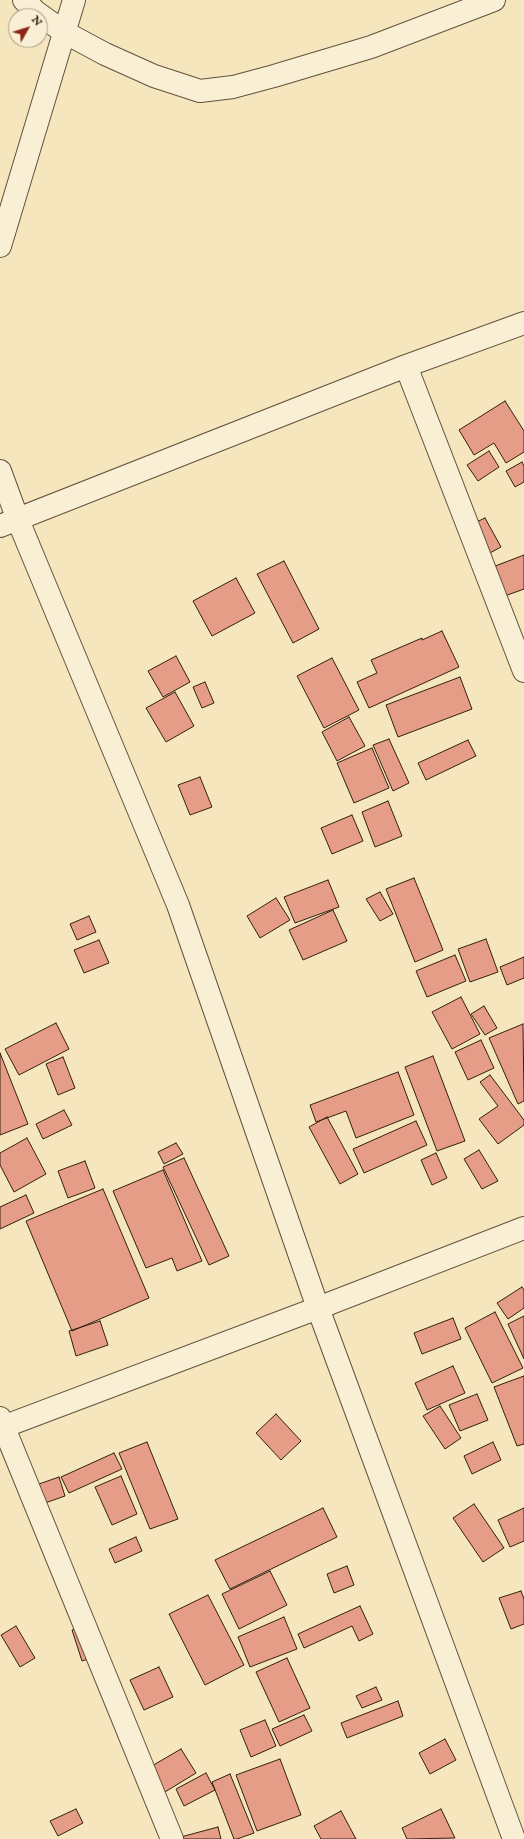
<!DOCTYPE html>
<style>
body{margin:0}
#map{position:relative;width:524px;height:1839px;overflow:hidden;background:#f5e6be;font-family:"IM FELL English",serif}
canvas{display:block}
.north{position:absolute;left:8px;top:8px;width:40px;height:40px;box-sizing:border-box;background:#f8efd5;border:1px solid #a99c86;border-radius:50%;rotate:51deg;font-size:11px;font-weight:700;line-height:16px;text-align:center;color:#331f10}
.north::after{content:'';display:block;margin:auto;width:14px;height:18px;background:#8f2418;clip-path:polygon(50% 0,100% 100%,50% 72%,0 100%)}
</style>
<div id="map">
<canvas width="524" height="1839"></canvas>
<div class="north">N</div>
</div>
<script>
const g = document.querySelector('canvas').getContext('2d');
g.lineJoin = 'round';
function fillPath(path, color) {
  g.fillStyle = color;
  g.fill(path, 'evenodd');
}
function poly(rows) {
  const path = new Path2D();
  for (const r of rows) {
    path.moveTo(r[0], r[1]);
    for (let i = 2; i < r.length; i += 2) path.lineTo(r[i], r[i + 1]);
  }
  return path;
}
function stroke(path, color, width, dash) {
  g.strokeStyle = color;
  g.lineWidth = width;
  g.lineCap = dash ? 'butt' : 'round';
  g.setLineDash(dash || []);
  g.stroke(path);
}
const building = poly([
 [505,401,524,431,524,452,506,463,494,443,474,455,459,430,505,401],
 [489,451,499,467,478,481,467,465,489,451],
 [522,462,524,466,524,482,515,487,506,471,522,462],
 [485,518,501,547,488,554,472,524,485,518],
 [524,555,524,589,502,597,490,568,524,555],
 [284,561,319,629,293,643,257,574,284,561],
 [236,578,255,613,212,636,193,601,236,578],
 [442,631,459,667,369,708,357,682,377,673,371,660,422,638,422,640,442,631],
 [176,656,190,682,163,697,148,671,176,656],
 [332,658,359,710,324,728,297,676,332,658],
 [460,677,472,709,398,737,386,705,460,677],
 [205,682,214,703,202,708,193,687,205,682],
 [175,692,194,726,166,742,146,708,175,692],
 [349,717,365,746,337,761,322,732,349,717],
 [389,739,409,783,393,791,373,745,389,739],
 [468,740,476,756,426,780,418,763,468,740],
 [372,748,389,788,354,803,337,763,372,748],
 [200,777,212,807,190,815,178,785,200,777],
 [388,801,402,836,375,847,362,812,388,801],
 [352,815,363,841,332,854,321,828,352,815],
 [414,878,443,950,415,962,386,889,414,878],
 [328,880,339,907,295,923,284,897,328,880],
 [380,892,393,914,380,921,366,899,380,892],
 [276,898,290,920,260,938,247,916,276,898],
 [333,910,347,941,303,960,289,930,333,910],
 [89,916,96,932,77,940,70,924,89,916],
 [486,939,498,972,470,982,458,949,486,939],
 [99,940,109,963,84,973,74,950,99,940],
 [455,955,466,981,427,997,416,971,455,955],
 [524,957,524,978,507,985,500,967,524,957],
 [461,997,480,1034,452,1049,432,1012,461,997],
 [484,1006,497,1028,485,1035,471,1014,484,1006],
 [56,1023,69,1049,19,1075,5,1049,56,1023],
 [523,1024,524,1101,518,1104,489,1038,523,1024],
 [481,1040,494,1068,468,1080,455,1052,481,1040],
 [0,1053,28,1124,0,1135,0,1053],
 [433,1056,465,1141,437,1151,405,1067,433,1056],
 [63,1057,75,1088,58,1095,46,1064,63,1057],
 [398,1072,414,1115,356,1138,346,1111,316,1122,310,1105,398,1072],
 [490,1075,524,1120,524,1125,498,1144,479,1119,498,1106,480,1082,490,1075],
 [64,1110,72,1125,43,1139,36,1124,64,1110],
 [327,1117,358,1174,340,1184,309,1127,327,1117],
 [416,1121,427,1145,364,1173,353,1149,416,1121],
 [27,1138,46,1174,14,1192,0,1165,0,1153,27,1138],
 [176,1143,183,1154,164,1164,158,1152,176,1143],
 [479,1150,498,1181,482,1189,464,1159,479,1150],
 [436,1153,447,1178,432,1185,421,1160,436,1153],
 [184,1158,229,1256,209,1265,163,1167,184,1158],
 [85,1161,95,1188,68,1198,58,1171,85,1161],
 [163,1170,202,1261,177,1271,172,1258,146,1268,113,1191,163,1170],
 [103,1189,149,1298,72,1331,26,1221,103,1189],
 [26,1195,34,1213,0,1229,0,1207,26,1195],
 [522,1287,524,1290,524,1308,508,1319,497,1303,522,1287],
 [495,1312,523,1368,492,1383,465,1328,495,1312],
 [524,1316,524,1359,508,1324,524,1316],
 [453,1318,461,1339,422,1354,414,1333,453,1318],
 [100,1321,108,1345,76,1356,69,1331,100,1321],
 [453,1366,465,1393,427,1410,415,1383,453,1366],
 [524,1376,524,1444,517,1446,494,1387,524,1376],
 [477,1394,488,1420,460,1431,449,1405,477,1394],
 [440,1406,461,1438,445,1449,423,1416,440,1406],
 [276,1414,301,1441,281,1460,256,1433,276,1414],
 [147,1442,178,1519,150,1529,119,1453,147,1442],
 [493,1442,501,1460,472,1474,464,1456,493,1442],
 [114,1453,122,1469,69,1493,61,1477,114,1453],
 [121,1476,137,1514,112,1525,95,1487,121,1476],
 [59,1477,65,1496,45,1503,39,1484,59,1477],
 [474,1504,504,1548,483,1562,453,1518,474,1504],
 [323,1508,337,1537,230,1589,215,1560,323,1508],
 [524,1508,524,1541,510,1547,498,1520,524,1508],
 [136,1537,142,1551,115,1563,109,1549,136,1537],
 [347,1566,354,1585,334,1593,327,1574,347,1566],
 [270,1571,287,1605,239,1629,222,1594,270,1571],
 [521,1591,524,1599,524,1624,511,1629,499,1598,521,1591],
 [208,1595,244,1665,205,1685,169,1614,208,1595],
 [360,1606,373,1634,359,1641,352,1626,304,1648,298,1634,360,1606],
 [284,1617,297,1649,250,1667,238,1637,284,1617],
 [91,1624,101,1655,82,1661,72,1630,91,1624],
 [16,1626,35,1658,20,1667,1,1635,16,1626],
 [287,1658,310,1708,279,1722,256,1672,287,1658],
 [159,1667,173,1697,144,1710,130,1680,159,1667],
 [376,1687,382,1700,362,1708,356,1696,376,1687],
 [398,1701,403,1716,347,1738,341,1723,398,1701],
 [304,1715,312,1731,280,1746,272,1729,304,1715],
 [265,1720,276,1746,251,1757,240,1730,265,1720],
 [445,1739,456,1760,430,1774,419,1753,445,1739],
 [181,1749,196,1773,160,1795,145,1770,181,1749],
 [280,1759,301,1815,257,1831,236,1775,280,1759],
 [206,1773,215,1790,184,1806,176,1789,206,1773],
 [230,1774,254,1833,237,1839,234,1839,212,1782,230,1774],
 [76,1809,83,1823,58,1836,50,1821,76,1809],
 [441,1809,455,1838,407,1839,402,1828,441,1809],
 [341,1811,356,1839,321,1839,314,1826,341,1811],
 [218,1827,221,1839,178,1839,177,1838,218,1827]
]);
fillPath(building, '#e69d87');
stroke(building, '#331f10', 1);
const street = poly([
 [24,0,36,12,64,32,105,54,154,76,200,91,233,87,274,76,371,47,494,0],
 [0,246,74,0],
 [406,366,524,671],
 [0,471,18,520,178,905,318,1308,514,1839],
 [0,526,406,366,524,323],
 [0,1418,172,1839],
 [0,1428,318,1308,524,1228]
]);
stroke(street, '#64513c', 24);
stroke(street, '#f8efd5', 22);
</script>
